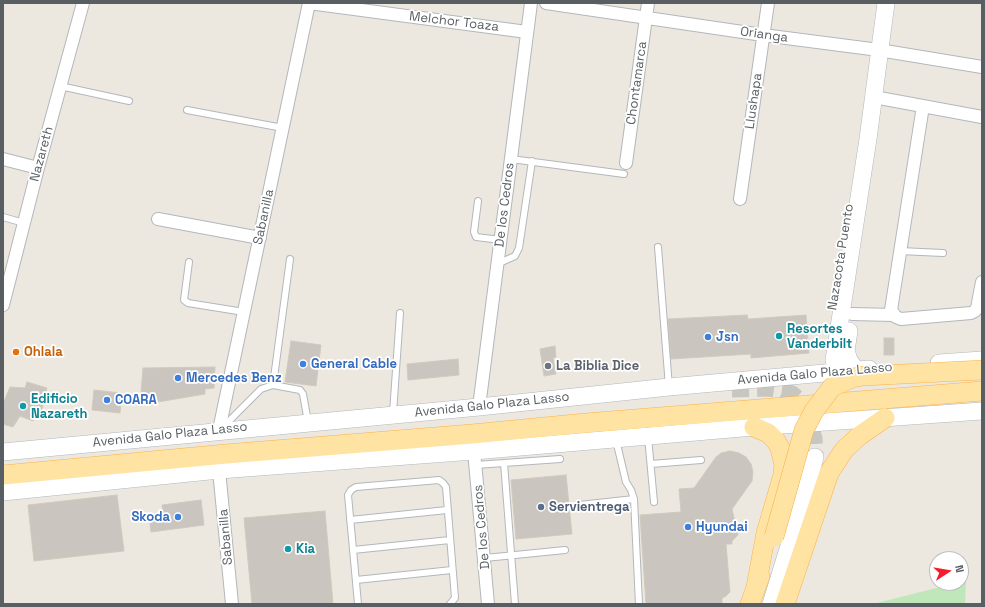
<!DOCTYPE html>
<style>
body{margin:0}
#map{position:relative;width:985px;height:607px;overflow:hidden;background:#ede8df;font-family:"Space Grotesk",sans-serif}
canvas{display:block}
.frame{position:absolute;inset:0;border:4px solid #585e62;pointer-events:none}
.north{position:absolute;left:929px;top:551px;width:40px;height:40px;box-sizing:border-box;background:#fff;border:1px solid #bcbfc0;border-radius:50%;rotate:78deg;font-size:11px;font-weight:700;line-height:16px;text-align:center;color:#585e62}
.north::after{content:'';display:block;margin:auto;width:14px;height:18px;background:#f51d2b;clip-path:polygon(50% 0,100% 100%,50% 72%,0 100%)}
</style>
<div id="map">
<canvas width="985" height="607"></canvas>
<div class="frame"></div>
<div class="north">N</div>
</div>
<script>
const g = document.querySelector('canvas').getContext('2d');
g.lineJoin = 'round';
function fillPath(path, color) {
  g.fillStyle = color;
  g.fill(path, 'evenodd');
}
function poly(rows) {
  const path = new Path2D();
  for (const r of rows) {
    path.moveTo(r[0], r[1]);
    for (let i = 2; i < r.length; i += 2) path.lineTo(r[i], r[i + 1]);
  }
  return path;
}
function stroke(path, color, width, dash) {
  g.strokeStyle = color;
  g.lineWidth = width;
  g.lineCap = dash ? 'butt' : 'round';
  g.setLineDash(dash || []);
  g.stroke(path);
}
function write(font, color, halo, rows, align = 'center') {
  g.font = font + ' "Space Grotesk",sans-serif';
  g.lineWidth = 3.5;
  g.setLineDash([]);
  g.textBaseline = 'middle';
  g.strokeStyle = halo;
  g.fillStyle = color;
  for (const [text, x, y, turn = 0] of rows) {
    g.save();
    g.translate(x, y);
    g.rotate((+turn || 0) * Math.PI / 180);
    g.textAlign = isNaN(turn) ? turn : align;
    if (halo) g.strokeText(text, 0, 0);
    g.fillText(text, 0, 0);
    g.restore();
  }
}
fillPath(poly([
 [966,580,965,604,873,604,956,583,961,583,961,582]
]), '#c0e7b9');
const building = poly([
 [747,315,748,319,806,315,809,353,751,358,751,354,671,359,668,319,747,315],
 [884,338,894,338,894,355,884,355,884,338],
 [291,341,321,345,316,386,285,382,291,341],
 [555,346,556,357,553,358,556,374,544,376,540,349,555,346],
 [458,359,459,375,408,380,407,364,458,359],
 [215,367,214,388,205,389,205,394,140,405,143,368,215,367],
 [27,382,47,388,42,409,33,421,20,416,13,427,3,424,3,404,10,387,25,388,27,382],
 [94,390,122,393,120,413,92,410,94,390],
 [730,451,739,453,746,457,751,464,753,472,752,481,732,509,738,535,732,541,732,544,726,544,730,592,726,596,722,598,722,604,646,604,640,515,681,512,679,489,694,488,716,457,721,453,730,451],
 [566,475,572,534,516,539,511,480,566,475],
 [117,495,124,551,34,561,28,505,117,495],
 [201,500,204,525,151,532,149,516,163,514,162,505,201,500],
 [325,511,333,604,252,604,244,518,325,511]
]);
fillPath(building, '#cac5be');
stroke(building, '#d2c9bd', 1);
stroke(poly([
 [732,389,766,388,783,390,792,394,798,399,802,407,814,438,815,457]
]), '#c8c6c0', 17, [17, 8]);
const service = poly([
 [60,86,129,101],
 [187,110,283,128],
 [511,159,624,174],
 [478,201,474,232,476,237,501,240],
 [3,217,24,223],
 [658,247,669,387],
 [900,251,943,253],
 [189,262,184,300,188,303,244,312],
 [497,264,515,256,519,248,532,161],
 [273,385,290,259],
 [393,413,400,313],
 [223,427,261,389,273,385,300,390,303,394,308,422],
 [648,437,654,502],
 [616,440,626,482,631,490,634,499,639,604],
 [504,463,515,604],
 [651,464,701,460],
 [476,465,560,459],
 [579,505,634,499],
 [350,520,447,510],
 [353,550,450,540],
 [485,558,565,550],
 [356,580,452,570],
 [358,604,348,495,351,490,356,487,439,480,443,483,446,487,455,598,450,604]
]);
const minor = poly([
 [309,3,527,32],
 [546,3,763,35,879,50,982,67],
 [874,97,982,117],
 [923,106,891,310,896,317,901,319,971,313,975,311,977,308,982,282],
 [3,159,38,168],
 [626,163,648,3],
 [740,199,768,3],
 [158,219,260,238],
 [3,305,38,168,83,3],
 [852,314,894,315],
 [479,407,531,3],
 [219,430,309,3],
 [474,451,488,604],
 [219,470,232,604]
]);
const secondary = poly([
 [849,331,846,351,849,360,856,370],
 [834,360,868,139,886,3],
 [939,363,982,360],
 [3,452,479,407,669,387,869,369],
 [3,492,219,470,474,451,754,427,982,411],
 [771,604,803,501,815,457]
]);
const primary = poly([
 [754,427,768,433,776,441,780,448,784,465,783,475,766,533,756,587],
 [3,475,226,454,472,434,586,423,982,391],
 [750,604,760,576],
 [785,604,829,473,844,450,859,436,885,418]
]);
stroke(service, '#b3b7bc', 8);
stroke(minor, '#b3b7bc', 14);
stroke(secondary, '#b1b7bc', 18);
stroke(primary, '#fbb14a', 20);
stroke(service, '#fff', 6);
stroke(minor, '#fff', 12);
stroke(secondary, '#fff', 17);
stroke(primary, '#ffe3a2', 19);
const primaryBridge = poly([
 [774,537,804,430,814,411,832,387,852,378,863,376,982,370]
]);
stroke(primaryBridge, '#fbb14a', 20, []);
stroke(primaryBridge, '#ffe3a2', 19);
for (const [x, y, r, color] of [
 [779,336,4,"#0f9aa8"],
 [708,337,4,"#3f7fe0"],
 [16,352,4,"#e8710a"],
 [303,364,4,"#3f7fe0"],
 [548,366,4,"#6b7280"],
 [178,378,4,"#3f7fe0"],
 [107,400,4,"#3f7fe0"],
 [23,406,4,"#0f9aa8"],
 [541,507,4,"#5c6f8a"],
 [178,517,4,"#3f7fe0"],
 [688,527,4,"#3f7fe0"],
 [288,549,4,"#0f9aa8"]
]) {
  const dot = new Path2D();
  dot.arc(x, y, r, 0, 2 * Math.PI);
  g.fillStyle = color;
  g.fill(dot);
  stroke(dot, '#fff', 1.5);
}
write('13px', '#585e62', '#fff', [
 ["Melchor Toaza",454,22,7],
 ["Orianga",764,35,8],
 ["Chontamarca",637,83,-82],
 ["Llushapa",754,101,-82],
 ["Nazareth",42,154,-75],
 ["De los Cedros",505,205,-83],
 ["Sabanilla",264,217,-78],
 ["Nazacota Puento",841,257,-81],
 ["Avenida Galo Plaza Lasso",815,374,-5],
 ["Avenida Galo Plaza Lasso",492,405,-6],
 ["Avenida Galo Plaza Lasso",170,435,-6],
 ["De los Cedros",482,527,-95],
 ["Sabanilla",226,537,-95]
]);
write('bold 13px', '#0d838f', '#fff', [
 ["Resortes",787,329],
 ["Vanderbilt",787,344],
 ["Edificio",31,399],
 ["Nazareth",31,414],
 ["Kia",296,549]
], 'left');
write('bold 13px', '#366cbe', '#fff', [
 ["Jsn",716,337],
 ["General Cable",311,364],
 ["Mercedes Benz",186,378],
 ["COARA",115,400],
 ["Skoda",170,517,"right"],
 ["Hyundai",696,527]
], 'left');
write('bold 13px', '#c56008', '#fff', [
 ["Ohlala",24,352]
], 'left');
write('bold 13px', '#5b616d', '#fff', [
 ["La Biblia Dice",556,366]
], 'left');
write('bold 13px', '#4e5e75', '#fff', [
 ["Servientrega",549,507]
], 'left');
</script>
